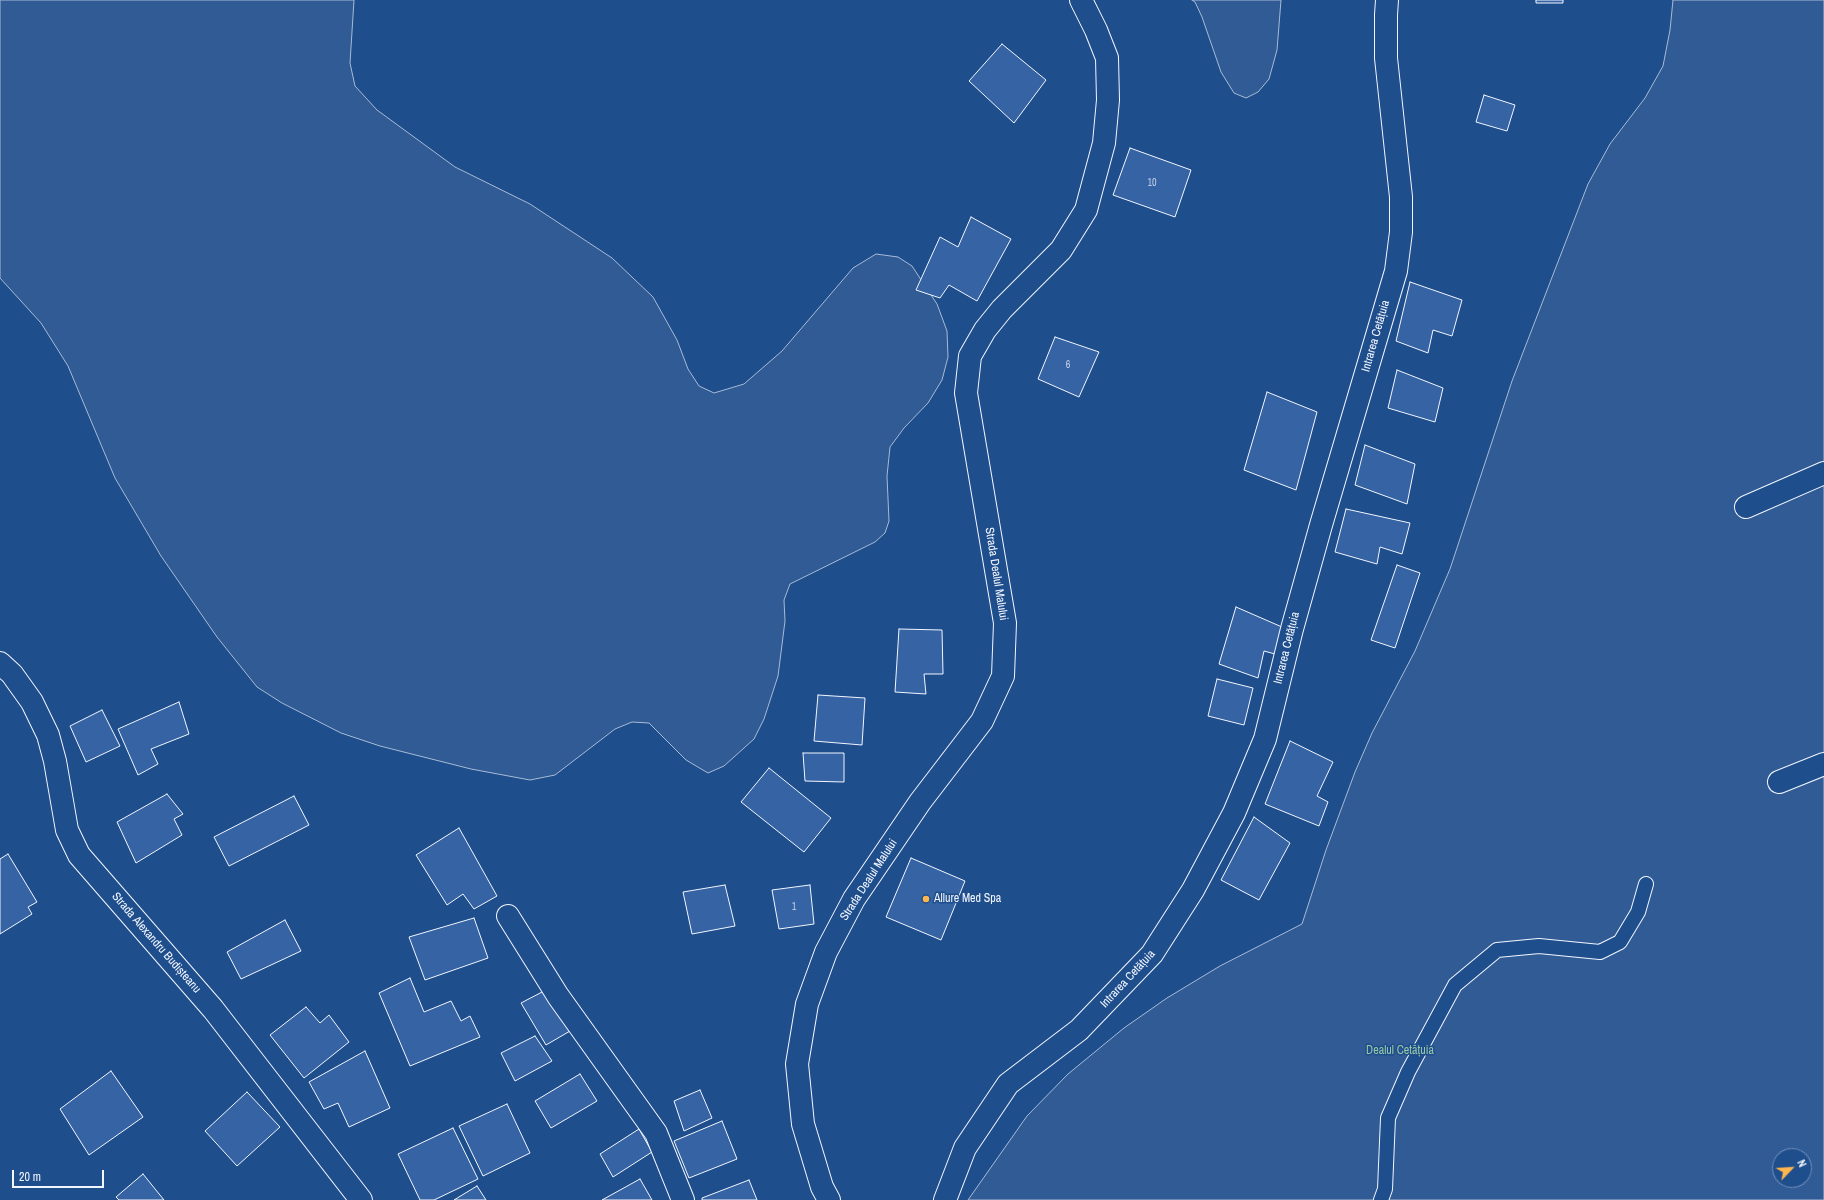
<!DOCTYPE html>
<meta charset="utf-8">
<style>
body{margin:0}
#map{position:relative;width:1824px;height:1200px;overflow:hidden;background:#1f4e8c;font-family:"Archivo Narrow",sans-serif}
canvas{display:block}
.north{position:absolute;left:1772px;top:1148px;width:40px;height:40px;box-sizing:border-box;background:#1f4e8c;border:1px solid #7391ba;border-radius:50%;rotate:65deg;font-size:11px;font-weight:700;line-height:16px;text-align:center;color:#f2f6ff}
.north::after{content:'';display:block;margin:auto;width:14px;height:18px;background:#ffb74d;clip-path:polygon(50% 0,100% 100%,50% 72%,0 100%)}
.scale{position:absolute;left:12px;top:1170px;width:92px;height:18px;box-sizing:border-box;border:2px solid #f2f6ff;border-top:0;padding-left:5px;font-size:12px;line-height:14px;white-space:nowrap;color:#f2f6ff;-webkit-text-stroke:3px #1f4e8c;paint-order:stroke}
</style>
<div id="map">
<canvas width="1824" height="1200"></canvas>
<div class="north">N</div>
<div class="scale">20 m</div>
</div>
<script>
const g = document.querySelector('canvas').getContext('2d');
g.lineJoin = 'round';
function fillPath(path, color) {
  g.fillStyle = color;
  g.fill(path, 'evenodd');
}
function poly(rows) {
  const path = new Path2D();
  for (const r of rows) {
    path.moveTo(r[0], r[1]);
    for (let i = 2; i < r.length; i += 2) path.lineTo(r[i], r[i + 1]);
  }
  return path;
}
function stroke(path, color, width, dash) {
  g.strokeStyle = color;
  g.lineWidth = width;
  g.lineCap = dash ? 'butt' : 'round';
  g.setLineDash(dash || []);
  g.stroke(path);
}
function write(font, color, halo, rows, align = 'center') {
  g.font = font + ' "Archivo Narrow",sans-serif';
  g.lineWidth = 3;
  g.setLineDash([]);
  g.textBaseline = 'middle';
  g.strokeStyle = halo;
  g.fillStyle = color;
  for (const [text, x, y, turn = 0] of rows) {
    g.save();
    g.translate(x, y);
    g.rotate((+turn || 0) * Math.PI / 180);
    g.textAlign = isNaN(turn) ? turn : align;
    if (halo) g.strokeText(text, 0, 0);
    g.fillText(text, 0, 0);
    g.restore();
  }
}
const green = poly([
 [0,0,354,0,350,63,355,86,377,110,455,167,530,204,612,258,653,297,677,340,688,369,699,386,714,393,744,384,782,351,853,268,876,254,898,257,912,266,937,304,947,331,948,357,942,380,928,403,904,428,890,447,887,476,889,521,885,533,875,542,790,584,784,600,785,621,778,676,764,719,754,739,724,766,708,773,686,760,649,723,632,722,615,729,555,775,530,780,471,769,380,746,341,733,282,703,257,687,217,637,161,556,115,478,68,366,41,323,0,278,0,0],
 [1192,0,1281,0,1277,50,1269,79,1258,92,1246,98,1234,93,1221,72,1202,17,1195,2,1192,0],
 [1673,0,1824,0,1824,1200,968,1200,1027,1116,1068,1074,1124,1028,1167,998,1220,966,1302,924,1326,850,1355,772,1372,733,1415,651,1450,569,1512,381,1588,184,1610,144,1645,98,1663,66,1670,30,1673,0],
 [1780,1156,1804,1156,1804,1180,1780,1180,1780,1156]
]);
fillPath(green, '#305b95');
stroke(green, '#a8bbd7', 1);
const building = poly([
 [1536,0,1563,0,1563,3,1536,3,1536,0],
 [1002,44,1046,80,1014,123,969,81,1002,44],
 [1484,95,1515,105,1507,131,1476,122,1484,95],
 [1130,148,1191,170,1175,217,1113,195,1130,148],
 [971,217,1011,239,977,301,949,285,940,298,916,290,940,237,958,247,971,217],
 [1410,282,1462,300,1452,336,1433,330,1428,353,1396,341,1410,282],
 [1055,337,1099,352,1079,397,1038,379,1055,337],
 [1397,370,1443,388,1435,422,1388,408,1397,370],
 [1267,392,1317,412,1296,490,1244,470,1267,392],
 [1365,445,1415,464,1407,504,1355,485,1365,445],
 [1346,509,1410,523,1402,554,1380,547,1377,564,1335,552,1346,509],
 [1397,565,1420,573,1395,648,1371,640,1397,565],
 [1236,607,1282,627,1275,654,1264,651,1258,678,1219,664,1236,607],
 [899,629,942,630,943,674,924,674,926,694,895,692,899,629],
 [1217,679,1253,688,1244,725,1208,716,1217,679],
 [818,695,865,698,862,745,814,741,818,695],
 [179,702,189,734,151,749,158,764,138,775,118,729,179,702],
 [102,710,120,746,86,762,70,726,102,710],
 [1290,741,1333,762,1317,796,1328,802,1319,826,1265,804,1290,741],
 [803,753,844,753,844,782,805,781,803,753],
 [769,768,831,818,804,852,741,802,769,768],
 [167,794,183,814,174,819,182,835,136,863,117,822,167,794],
 [294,796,309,825,229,866,214,837,294,796],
 [1254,817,1290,843,1259,900,1221,880,1254,817],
 [459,828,497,896,474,909,463,894,447,905,416,855,459,828],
 [8,854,37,902,28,907,32,914,0,934,0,859,8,854],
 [911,858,965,881,941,940,886,917,911,858],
 [725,885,735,926,692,934,683,892,725,885],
 [810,885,814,924,779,929,772,890,810,885],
 [474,918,488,958,425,980,409,937,474,918],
 [285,920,301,951,241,979,227,952,285,920],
 [410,978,424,1012,451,1001,461,1021,470,1016,480,1037,410,1066,379,993,410,978],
 [544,991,570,1031,546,1045,521,1003,544,991],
 [306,1007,320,1023,329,1015,349,1042,304,1078,270,1035,306,1007],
 [535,1036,552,1061,515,1081,501,1053,535,1036],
 [365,1051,390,1108,349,1127,338,1103,324,1109,309,1082,365,1051],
 [111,1071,143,1117,89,1155,60,1109,111,1071],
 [580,1074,597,1101,551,1128,535,1101,580,1074],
 [700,1090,712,1118,684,1131,674,1101,700,1090],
 [247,1092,280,1127,237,1166,205,1131,247,1092],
 [507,1104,530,1153,483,1176,459,1126,507,1104],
 [722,1121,737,1159,689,1178,674,1141,722,1121],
 [453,1128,478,1179,434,1200,420,1200,398,1154,453,1128],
 [639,1129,652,1152,613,1177,600,1154,639,1129],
 [143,1174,164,1200,119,1200,116,1197,143,1174],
 [640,1179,652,1200,602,1200,640,1179],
 [749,1180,757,1200,702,1200,702,1198,749,1180],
 [477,1186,486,1200,454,1200,477,1186]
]);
fillPath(building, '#3563a3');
stroke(building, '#f2f6ff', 1);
const service = poly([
 [1381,1200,1385,1189,1388,1118,1408,1072,1455,985,1497,950,1539,946,1600,952,1620,942,1638,912,1646,884]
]);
const minor = poly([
 [1746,507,1824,473],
 [0,663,12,674,32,702,48,735,55,761,67,830,79,855,213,1009,361,1200],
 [1779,782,1824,764],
 [508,916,558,996,656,1133,683,1200],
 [829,1200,822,1187,803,1124,797,1064,807,1004,826,952,854,899,920,802,982,721,1003,676,1005,623,966,393,970,356,985,330,1002,309,1061,250,1086,210,1104,143,1108,100,1107,58,1096,30,1081,0],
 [945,1200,965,1148,1008,1084,1079,1030,1152,954,1193,890,1234,813,1265,739,1292,629,1321,525,1396,271,1401,232,1401,197,1386,58,1386,15,1387,0]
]);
stroke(service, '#f2f6ff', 16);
stroke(minor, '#f2f6ff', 24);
stroke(service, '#1f4e8c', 14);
stroke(minor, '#1f4e8c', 22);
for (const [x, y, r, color] of [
 [926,899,4,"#ffb74d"]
]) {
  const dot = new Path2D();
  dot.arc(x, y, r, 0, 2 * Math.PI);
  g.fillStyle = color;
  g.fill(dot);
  stroke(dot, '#1f4e8c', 1.5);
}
write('10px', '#c3d1e8', null, [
 ["10",1152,183],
 ["6",1068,365],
 ["1",794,907]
]);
write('12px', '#f2f6ff', '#1f4e8c', [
 ["Intrarea Cetățuia",1376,336,-74],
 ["Strada Dealul Malului",996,574,81],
 ["Intrarea Cetățuia",1287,648,-76],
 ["Strada Dealul Malului",869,880,-57],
 ["Strada Alexandru Budișteanu",156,943,49],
 ["Intrarea Cetățuia",1128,979,-47]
]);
write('12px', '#f2f6ff', '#1f4e8c', [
 ["Allure Med Spa",934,899]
], 'left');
write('12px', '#97c8a6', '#1f4e8c', [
 ["Dealul Cetățuia",1400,1051]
]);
</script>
